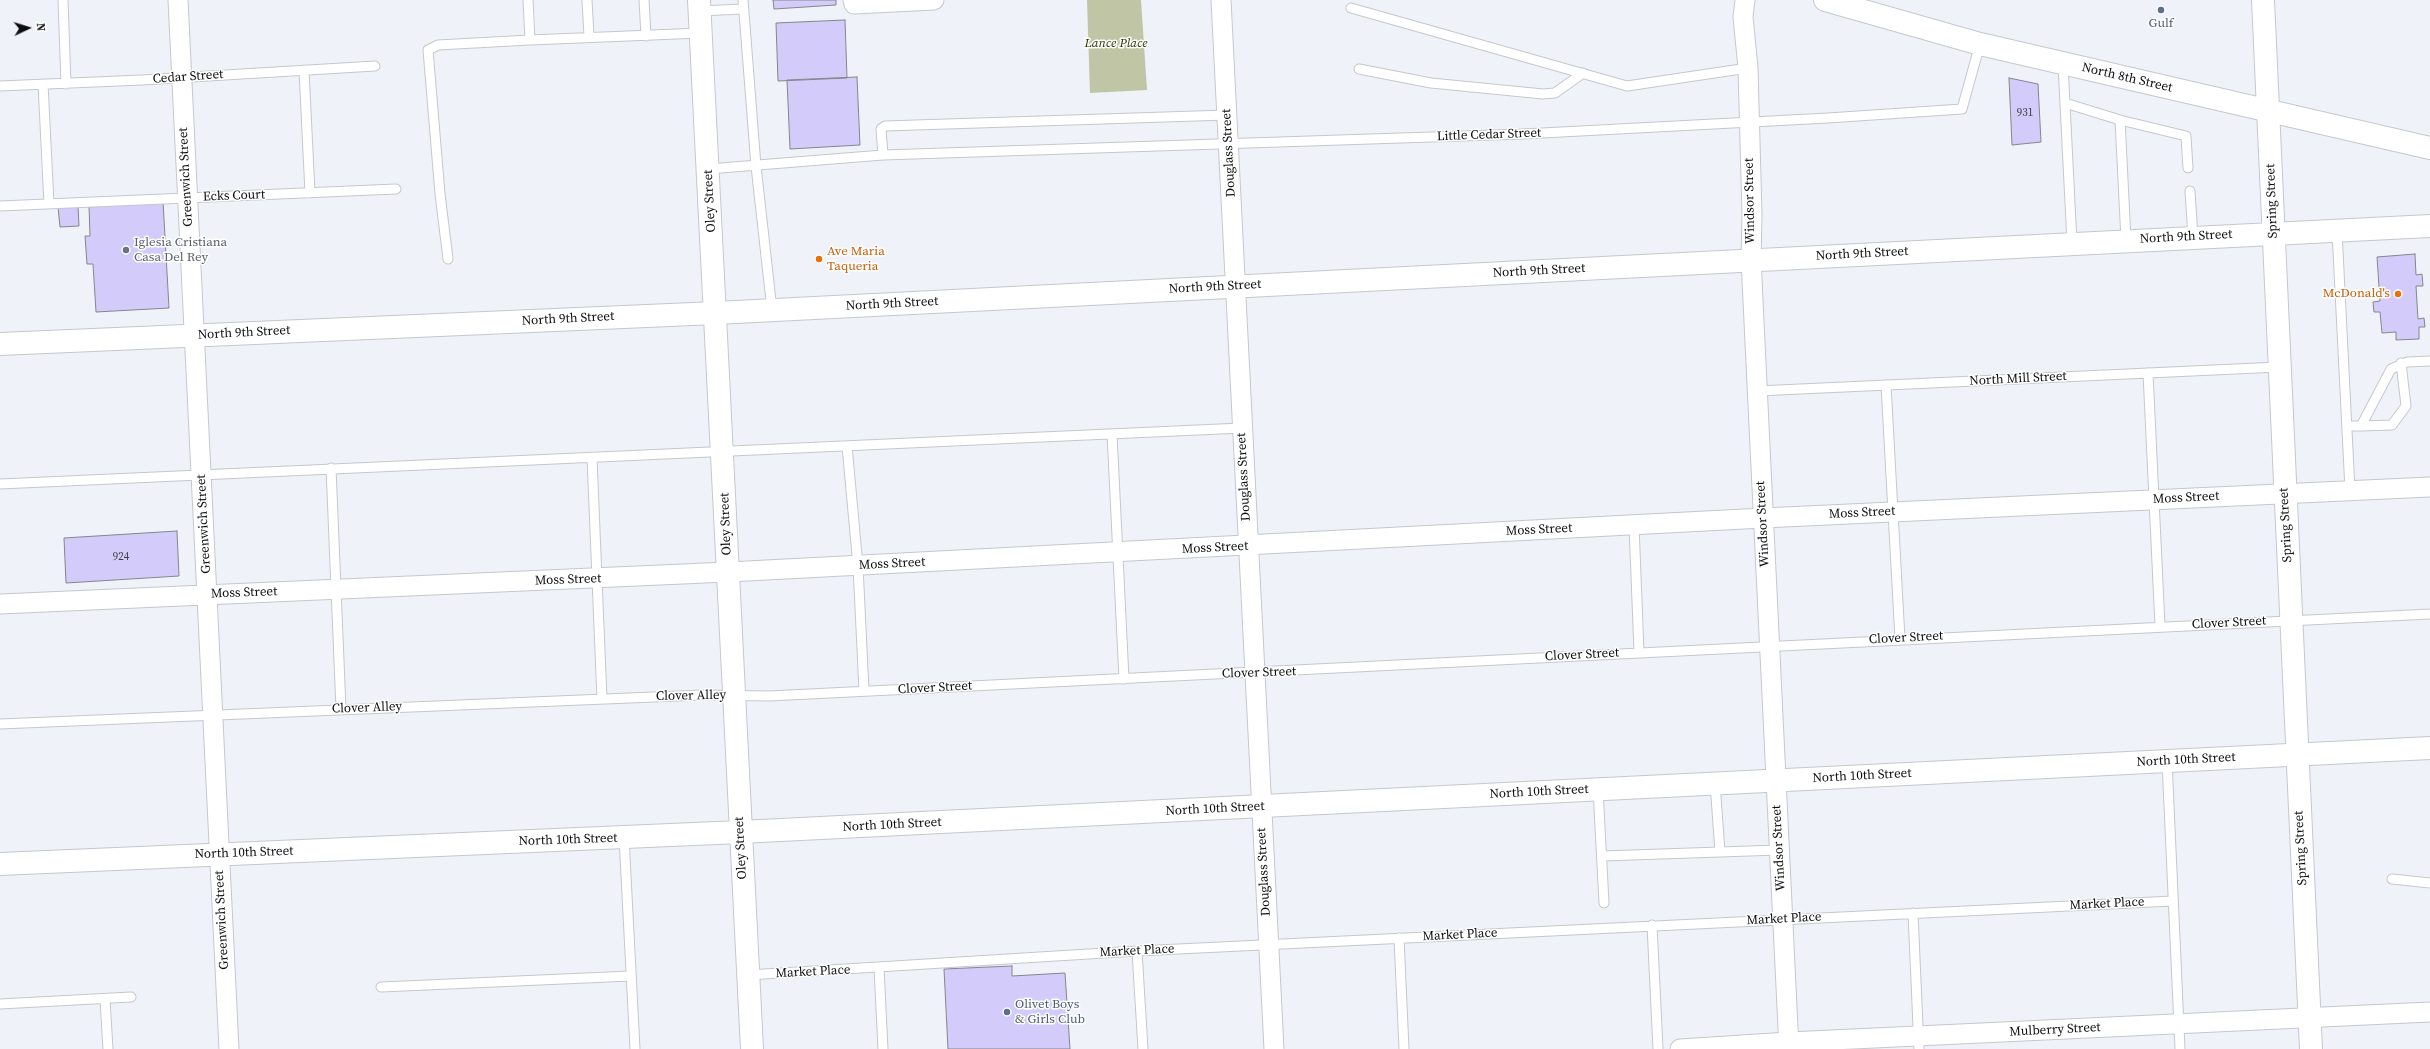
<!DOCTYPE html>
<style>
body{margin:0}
#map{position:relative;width:2430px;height:1049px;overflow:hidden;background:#eff3f9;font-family:"Source Serif 4",serif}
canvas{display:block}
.north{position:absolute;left:8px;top:8px;width:40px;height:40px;-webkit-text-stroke:3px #fff;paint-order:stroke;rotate:86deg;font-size:11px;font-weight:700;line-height:16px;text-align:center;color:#0c0d0f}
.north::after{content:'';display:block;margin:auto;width:14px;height:18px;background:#0c0d0f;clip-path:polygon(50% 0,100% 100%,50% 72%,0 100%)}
</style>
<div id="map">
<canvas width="2430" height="1049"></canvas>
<div class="north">N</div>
</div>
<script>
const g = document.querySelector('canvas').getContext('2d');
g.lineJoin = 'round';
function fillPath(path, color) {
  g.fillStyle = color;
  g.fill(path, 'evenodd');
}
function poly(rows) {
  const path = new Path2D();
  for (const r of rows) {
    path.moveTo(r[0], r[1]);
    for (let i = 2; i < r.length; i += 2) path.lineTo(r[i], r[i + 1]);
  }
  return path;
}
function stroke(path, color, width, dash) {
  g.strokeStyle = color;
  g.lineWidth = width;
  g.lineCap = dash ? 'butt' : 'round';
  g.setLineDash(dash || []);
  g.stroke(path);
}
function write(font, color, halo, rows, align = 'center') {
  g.font = font + ' "Source Serif 4",serif';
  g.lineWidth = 3;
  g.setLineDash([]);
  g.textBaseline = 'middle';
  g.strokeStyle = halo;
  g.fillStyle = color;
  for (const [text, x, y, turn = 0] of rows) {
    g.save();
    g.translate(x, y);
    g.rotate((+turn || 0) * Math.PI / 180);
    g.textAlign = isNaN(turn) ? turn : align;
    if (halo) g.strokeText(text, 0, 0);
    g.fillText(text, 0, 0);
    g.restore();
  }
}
fillPath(poly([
 [1087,0,1141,0,1147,90,1090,93]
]), '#c0c5a6');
const building = poly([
 [773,0,836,0,836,5,774,9,773,0],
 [845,20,847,78,778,81,776,23,845,20],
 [857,77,860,145,790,149,787,80,857,77],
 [2009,78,2038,84,2041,142,2012,145,2009,78],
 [163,201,169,308,96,312,93,264,87,264,85,236,90,236,89,206,163,201],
 [78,206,79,226,60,227,58,207,78,206],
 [2415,254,2416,275,2422,274,2423,286,2416,286,2418,319,2424,318,2425,327,2419,327,2419,339,2396,340,2396,332,2382,333,2380,312,2374,312,2373,302,2380,301,2377,257,2415,254],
 [177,531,179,576,66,583,64,538,177,531],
 [1012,966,1012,976,1065,973,1070,1049,948,1049,944,969,1012,966]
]);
fillPath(building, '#d3cbf9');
stroke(building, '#85858b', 1);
const service = poly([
 [63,0,66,84],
 [528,0,530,40,701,33],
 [587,0,589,36],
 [644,0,646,36],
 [743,0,756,166,772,310],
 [1351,8,1627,86,1748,68],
 [700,11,743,9],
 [2063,64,2072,243],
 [1359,69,1431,83,1543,94,1555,93,1583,73],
 [304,70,310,193],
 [43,84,49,204],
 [0,86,142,80,375,66],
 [2065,103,2120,120,2126,240],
 [2120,120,2186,136,2188,168],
 [883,155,881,129,885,126,1227,115],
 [708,169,883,155,1523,134,1828,118,1962,109,1980,44],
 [2190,191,2193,237],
 [0,206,396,189],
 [2337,231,2350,490],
 [448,259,440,194,428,50,438,45,530,40],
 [2148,373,2160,626],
 [1886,385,1900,639],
 [1757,391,2279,367],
 [2347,426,2361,426,2391,369,2407,362,2430,361],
 [2361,426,2392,425,2406,406,2401,363],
 [1112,434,1124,679],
 [847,446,858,566,864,691],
 [592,458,602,699],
 [331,468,341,709],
 [0,484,1242,428],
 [1634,525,1639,652],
 [0,724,702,695,769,696,2430,614],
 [2167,761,2180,1049],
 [1715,783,1720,852],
 [1598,789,1604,903],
 [624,837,635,1049],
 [1602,856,1779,850],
 [2392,879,2430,883],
 [1913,913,1919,1049],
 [1652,925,1658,1049],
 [1399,938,1404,1049],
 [1137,951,1143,1049],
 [879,968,883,1049],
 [748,975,1137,951,2173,901],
 [381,987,631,976],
 [105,999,108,1049],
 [0,1004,131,997]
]);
const minor = poly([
 [178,0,229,1049],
 [853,0,854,4,934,0],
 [1221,0,1274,1049],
 [1745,0,1743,17,1748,68,1752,215,1751,259,1789,1049],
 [0,604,728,572,1763,518,2430,487],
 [1680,1049,1789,1042,2430,1012]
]);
const tertiary = poly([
 [699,0,752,1049],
 [0,864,740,832,2430,748]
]);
const secondary = poly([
 [1825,0,1980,44,2430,148],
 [2263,0,2311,1049],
 [0,344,716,313,2430,226]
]);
stroke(service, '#c4c8ce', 11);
stroke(minor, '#c4c8ce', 21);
stroke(tertiary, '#c4c8ce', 24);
stroke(secondary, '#c4c8ce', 24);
stroke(service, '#fff', 9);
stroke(minor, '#fff', 19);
stroke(tertiary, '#fff', 22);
stroke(secondary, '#fff', 22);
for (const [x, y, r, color] of [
 [2161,10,4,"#5c6f8a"],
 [126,250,4,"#6b7280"],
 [819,259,4,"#e8710a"],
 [2398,294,4,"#e8710a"],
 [1007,1012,4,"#5c6f8a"]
]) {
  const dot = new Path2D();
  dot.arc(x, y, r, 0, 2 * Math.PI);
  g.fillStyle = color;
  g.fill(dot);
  stroke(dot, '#fff', 1.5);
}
write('11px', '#3e3c4a', null, [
 ["931",2025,113],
 ["924",121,557]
]);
write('13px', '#4e5e75', '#fff', [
 ["Gulf",2161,24],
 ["Olivet Boys",1015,1005,"left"],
 ["& Girls Club",1015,1020,"left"]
]);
write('italic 13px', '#2f3500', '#fff', [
 ["Lance Place",1116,44]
]);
write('13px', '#0c0d0f', '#fff', [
 ["Cedar Street",188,77,-4],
 ["North 8th Street",2127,78,13],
 ["Little Cedar Street",1489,135,-2],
 ["Douglass Street",1229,153,-93],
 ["Greenwich Street",186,177,-93],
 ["Ecks Court",234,196,-2],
 ["Oley Street",710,201,-93],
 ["Windsor Street",1750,201,-91],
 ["Spring Street",2272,201,-92],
 ["North 9th Street",2186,237,-3],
 ["North 9th Street",1862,254,-3],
 ["North 9th Street",1539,271,-3],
 ["North 9th Street",1215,287,-3],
 ["North 9th Street",892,304,-3],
 ["North 9th Street",568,319,-3],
 ["North 9th Street",244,333,-3],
 ["North Mill Street",2018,379,-3],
 ["Douglass Street",1244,477,-93],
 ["Moss Street",2186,498,-3],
 ["Moss Street",1862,513,-3],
 ["Greenwich Street",204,524,-93],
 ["Oley Street",726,524,-92],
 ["Windsor Street",1763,524,-93],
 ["Spring Street",2286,525,-93],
 ["Moss Street",1539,530,-3],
 ["Moss Street",1215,548,-3],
 ["Moss Street",892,564,-3],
 ["Moss Street",568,580,-2],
 ["Moss Street",244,593,-2],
 ["Clover Street",2229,623,-3],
 ["Clover Street",1906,638,-3],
 ["Clover Street",1582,655,-3],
 ["Clover Street",1259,673,-2],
 ["Clover Street",935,688,-3],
 ["Clover Alley",691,696,-1],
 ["Clover Alley",367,708,-2],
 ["North 10th Street",2186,760,-3],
 ["North 10th Street",1862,776,-3],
 ["North 10th Street",1539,792,-3],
 ["North 10th Street",1215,809,-3],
 ["North 10th Street",892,825,-3],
 ["North 10th Street",568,840,-2],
 ["Oley Street",741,848,-93],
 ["Windsor Street",1779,848,-93],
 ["Spring Street",2301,848,-93],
 ["North 10th Street",244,853,-2],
 ["Douglass Street",1264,872,-93],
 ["Market Place",2107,904,-3],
 ["Market Place",1784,919,-3],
 ["Greenwich Street",222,920,-93],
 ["Market Place",1460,935,-3],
 ["Market Place",1137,951,-3],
 ["Market Place",813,972,-3],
 ["Mulberry Street",2055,1030,-3]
]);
write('13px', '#5b616d', '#fff', [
 ["Iglesia Cristiana",134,243],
 ["Casa Del Rey",134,258]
], 'left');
write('13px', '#c56008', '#fff', [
 ["Ave Maria",827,252],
 ["Taqueria",827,267],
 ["McDonald's",2390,294,"right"]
], 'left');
</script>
